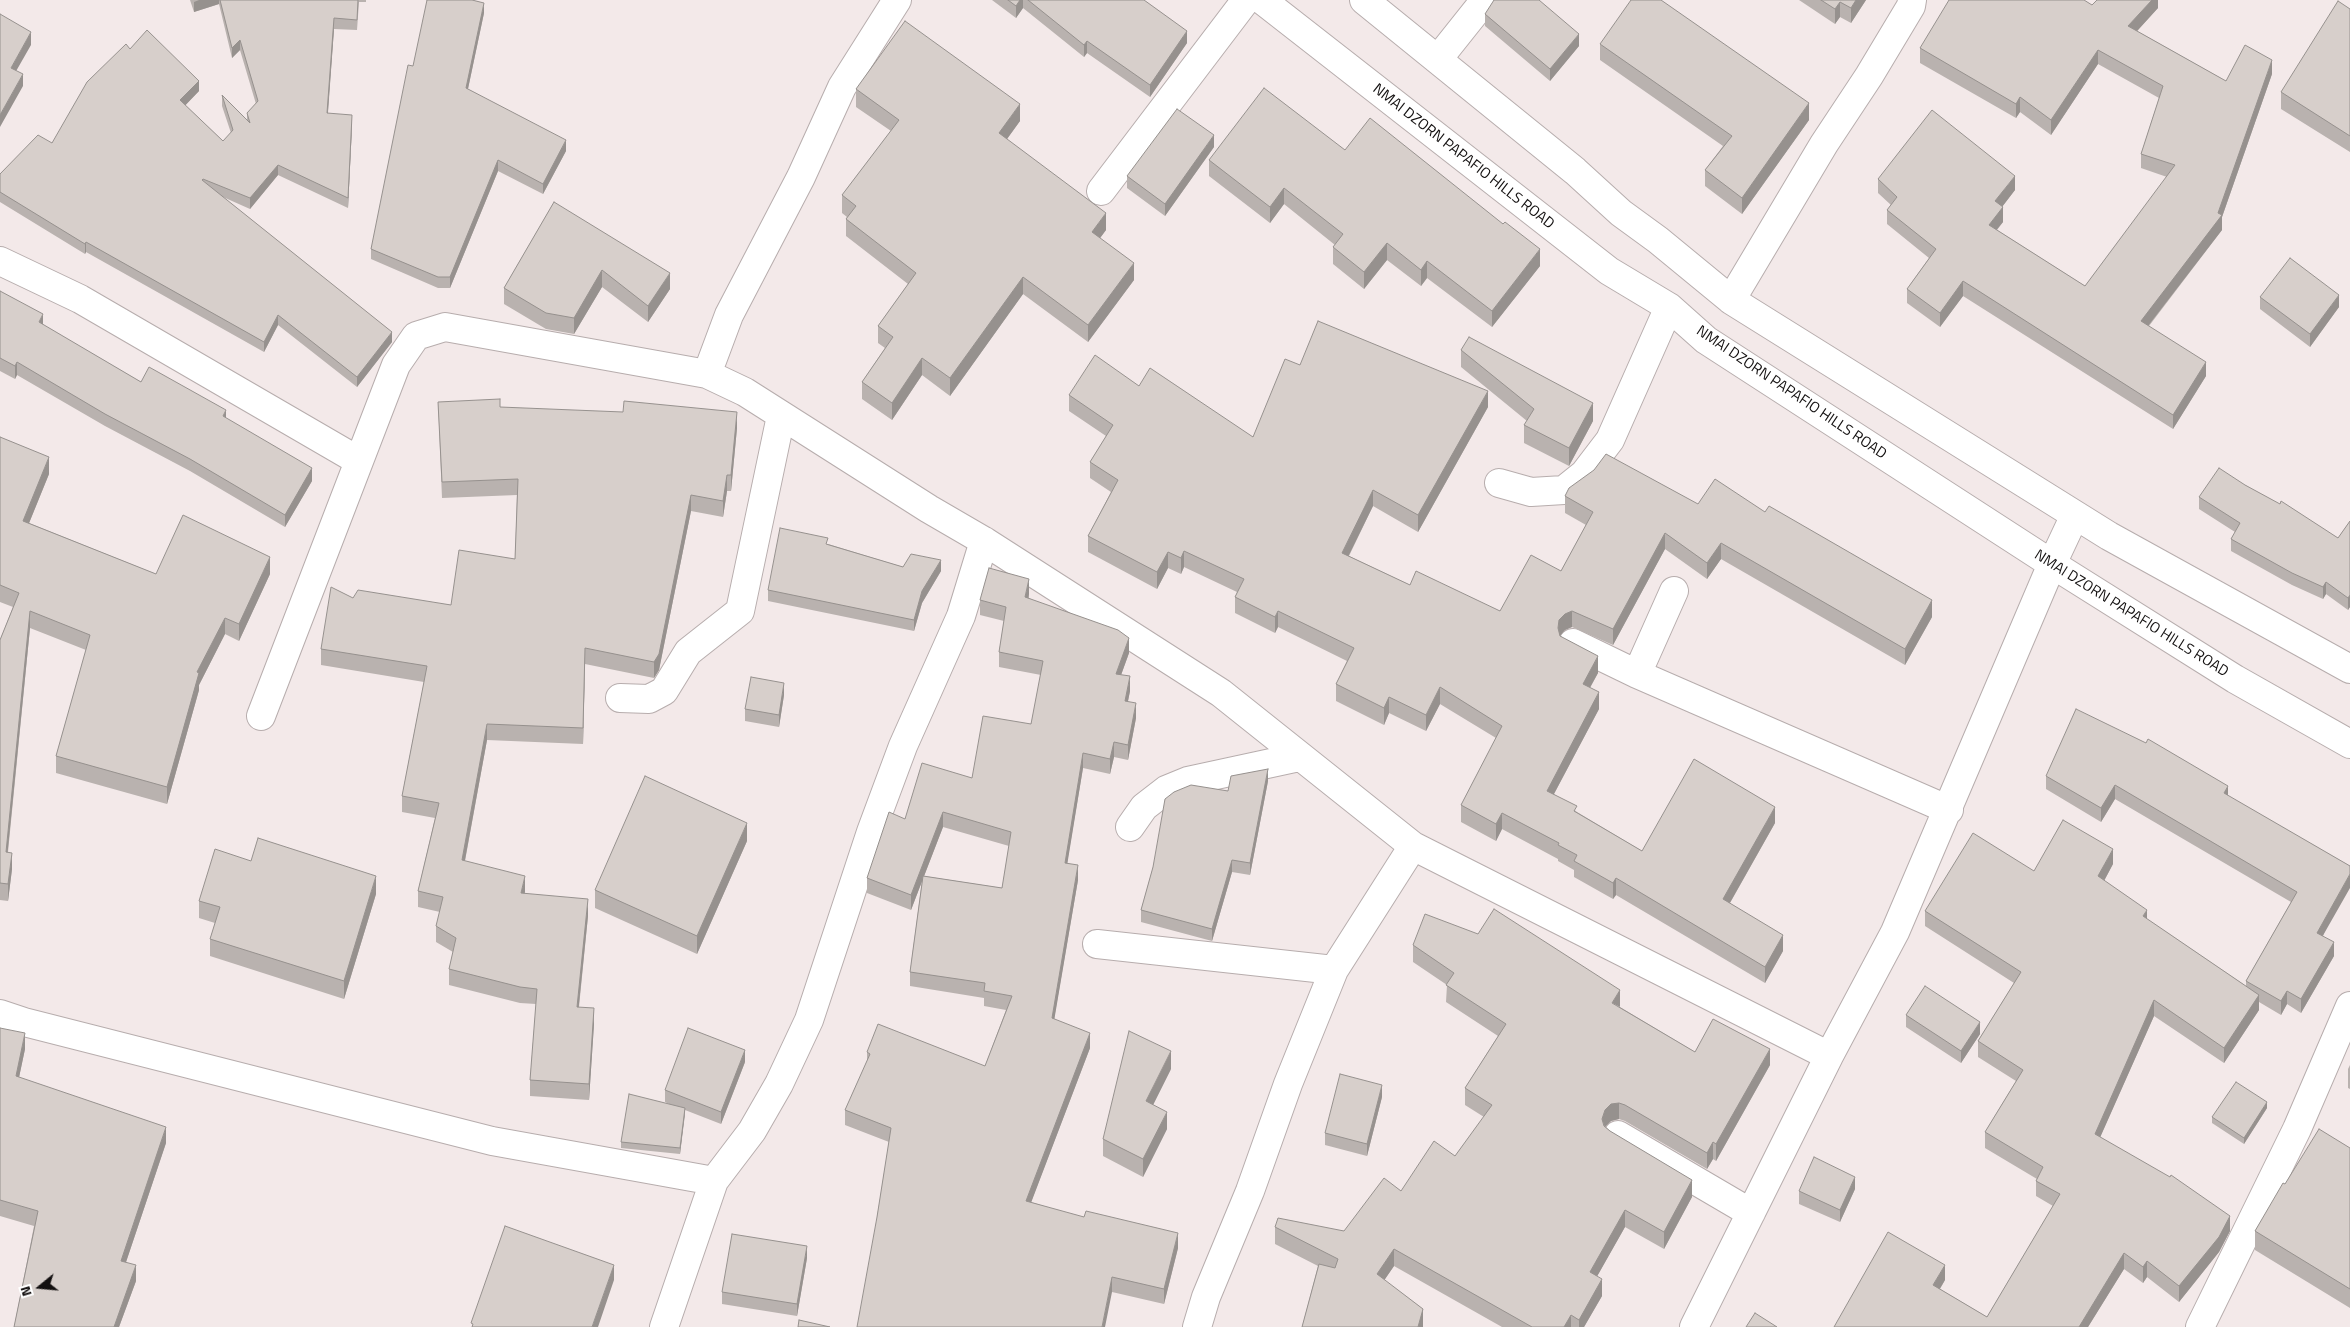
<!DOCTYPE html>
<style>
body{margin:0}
#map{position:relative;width:2350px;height:1327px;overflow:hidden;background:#f3e9e9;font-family:"Titillium Web",sans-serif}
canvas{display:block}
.north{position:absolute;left:15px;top:1262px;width:50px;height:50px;-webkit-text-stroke:4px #fff;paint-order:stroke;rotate:253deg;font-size:14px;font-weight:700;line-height:20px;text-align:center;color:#131010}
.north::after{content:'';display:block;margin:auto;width:18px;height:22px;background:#131010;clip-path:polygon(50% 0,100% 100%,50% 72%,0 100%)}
</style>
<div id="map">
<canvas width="2350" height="1327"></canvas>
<div class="north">N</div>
</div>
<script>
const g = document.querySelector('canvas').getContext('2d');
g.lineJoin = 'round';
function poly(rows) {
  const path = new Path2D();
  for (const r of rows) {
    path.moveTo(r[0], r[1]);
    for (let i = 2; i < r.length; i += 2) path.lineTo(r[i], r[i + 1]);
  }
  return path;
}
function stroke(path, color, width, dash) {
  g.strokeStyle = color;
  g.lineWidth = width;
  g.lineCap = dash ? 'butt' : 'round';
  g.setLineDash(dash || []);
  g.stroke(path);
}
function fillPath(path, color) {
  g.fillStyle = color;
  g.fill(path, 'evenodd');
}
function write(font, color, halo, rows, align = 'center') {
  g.font = font + ' "Titillium Web",sans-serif';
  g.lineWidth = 4;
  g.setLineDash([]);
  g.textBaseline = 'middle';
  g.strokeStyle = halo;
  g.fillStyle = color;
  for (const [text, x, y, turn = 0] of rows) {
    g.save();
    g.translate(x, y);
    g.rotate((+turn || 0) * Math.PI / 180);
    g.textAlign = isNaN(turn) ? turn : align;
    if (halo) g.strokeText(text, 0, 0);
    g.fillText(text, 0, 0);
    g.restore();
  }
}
const minor = poly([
 [1262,0,1609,271,1669,307,1706,340,2052,564,2235,679,2350,744],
 [1364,0,1575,171,1621,213,1658,240,1731,300,2109,536,2350,669],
 [1438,59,1485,0],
 [1101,191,1246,0],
 [0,261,80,299,359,461],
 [1731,300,1824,144,1869,76,1911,6,1912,0],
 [707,374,729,315,801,177,842,87,897,0],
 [1499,483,1531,492,1564,490,1584,474,1610,440,1669,307],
 [1573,643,1637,674,1949,810],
 [1637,674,1674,591],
 [620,698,649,699,664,691,688,652,740,611,781,416],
 [261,716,396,365,416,336,445,327,707,374,745,392,929,509,984,541,1221,693,1413,846,1829,1056],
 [1130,827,1144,807,1166,790,1188,781,1299,757],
 [1097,944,1334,970],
 [0,1014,24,1022,492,1141,714,1181],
 [1618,1135,1751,1213],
 [664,1327,714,1181,752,1131,779,1084,809,1020,871,832,903,746,961,616,984,541],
 [1197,1327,1206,1297,1250,1191,1288,1084,1334,970,1413,846],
 [1694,1327,1829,1056,1895,932,2052,564,2075,515],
 [2200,1327,2297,1129,2350,1006]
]);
stroke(minor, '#b7adad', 30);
stroke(minor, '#fff', 28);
fillPath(poly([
 [190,0,366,0,366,2,359,2,357,30,334,29,328,113,352,126,348,208,278,175,250,209,223,197,392,342,357,387,278,325,264,352,86,252,85,254,0,202,0,174,52,143,130,49,199,91,185,105,223,141,231,133,222,106,222,95,247,120,247,113,256,104,240,50,232,58,219,4,194,12],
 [992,0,1144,0,1187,43,1150,97,1087,53,1084,57,1023,8,1016,18],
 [1799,0,1866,0,1851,23,1840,17,1835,24],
 [2158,0,2158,8,2137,31,2226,81,2272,74,2222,217,2222,230,2149,326,2206,376,2173,429,1963,296,1940,327,1907,303,1907,289,1929,258,1887,224,1887,210,1891,205,1878,193,1878,179,2015,190,2002,207,2003,222,1997,230,2085,286,2167,177,2141,168,2141,154,2159,98,2098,64,2051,135,2020,112,2016,118,1920,63,1920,48,2092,5],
 [2350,9,2350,152,2281,109,2281,92],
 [484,13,468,89,566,151,543,194,498,171,450,288,438,288,371,259,371,249,413,66],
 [1485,14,1579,46,1550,81,1485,26],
 [1600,44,1809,120,1742,214,1705,186,1705,170,1723,146,1600,60],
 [856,89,1020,121,1007,139,1106,230,1100,238,1134,280,1088,342,1023,294,950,396,922,375,892,420,862,399,862,382,885,348,878,343,878,326,908,284,846,236,846,219,847,217,842,213,842,195,891,131,856,107],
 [1214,147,1165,216,1127,188,1127,176],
 [1345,150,1540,266,1492,327,1427,278,1421,286,1387,260,1364,289,1333,264,1333,247,1335,245,1284,204,1270,223,1209,176,1209,160],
 [554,202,670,289,648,322,602,287,574,334,546,329,504,304,504,288],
 [0,291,43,325,141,382,226,418,312,481,285,527,190,471,105,426,17,375,15,379,0,371],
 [2260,297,2339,307,2310,347,2260,309],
 [1461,350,1593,421,1569,466,1524,443,1524,425,1527,421,1461,367],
 [1300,365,1488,407,1418,532,1373,506,1349,556,1410,585,1500,611,1561,571,1586,525,1565,513,1565,496,1698,504,1765,512,1932,617,1905,665,1721,559,1707,579,1665,549,1613,645,1572,627,1565,630,1560,635,1598,673,1590,688,1599,709,1554,794,1577,812,1642,851,1775,823,1730,903,1783,951,1765,983,1616,895,1613,899,1574,877,1574,870,1558,861,1558,859,1502,829,1496,841,1461,822,1461,805,1496,738,1440,704,1426,731,1389,713,1384,725,1336,701,1336,684,1347,661,1278,627,1275,633,1235,613,1235,597,1237,592,1184,567,1181,574,1168,568,1157,589,1088,552,1088,536,1111,492,1090,478,1090,462,1106,436,1069,411,1069,395,1139,386,1253,437],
 [438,402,737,428,731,491,727,491,723,517,691,511,659,670,654,678,585,664,583,744,487,740,465,861,525,893,588,916,579,1007,594,1024,589,1100,530,1096,530,1080,536,1004,520,1003,449,985,449,969,453,952,436,942,436,926,440,912,418,907,418,891,435,818,402,812,402,796,424,682,321,665,321,649,353,598,451,605,515,559,517,495,442,498],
 [0,437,49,474,29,523,156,574,270,574,239,641,225,634,199,685,199,690,167,804,56,773,56,756,86,650,30,628,8,852,12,869,8,901,0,900,0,640,13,607,0,602],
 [2245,485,2338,538,2350,521,2350,607,2348,610,2326,594,2323,599,2292,585,2231,551,2231,539,2235,532,2199,509,2199,497],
 [828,544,903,567,941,571,922,603,914,631,768,601,768,590],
 [1029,594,1029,598,1129,653,1121,675,1130,691,1128,701,1136,718,1128,760,1114,757,1110,774,1083,768,1067,863,1078,880,1054,1019,1090,1048,1031,1202,1178,1248,1164,1304,1112,1292,877,1217,889,1142,845,1125,845,1110,867,1061,867,1052,985,1066,1006,1010,984,1006,984,998,910,986,910,972,922,881,911,910,867,893,867,878,905,819,972,778,1031,724,1041,675,999,667,999,652,1004,621,980,615,980,600],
 [943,827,1009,846,1002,888,924,876],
 [784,695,779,727,745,721,745,709],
 [2046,776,2228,796,2350,866,2323,936,2334,956,2301,1013,2287,1004,2281,1015,2259,1002,2259,1010,2224,1063,2154,1016,2100,1137,2230,1231,2219,1252,2179,1302,2147,1277,2143,1283,2124,1269,2088,1327,1834,1327,1945,1280,1940,1289,1987,1317,2053,1206,2036,1196,2036,1181,2037,1179,1985,1148,1985,1132,2016,1081,1978,1057,1978,1041,2014,983,1925,926,1925,911,2034,871,2113,864,2104,881,2147,919,2246,986,2246,981,2291,902,2115,799,2101,822,2046,789],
 [1268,781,1250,875,1232,872,1212,941,1141,922,1141,910,1153,867,1228,791],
 [747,841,697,954,595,908,595,890],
 [251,861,376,894,344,999,210,956,210,939,215,923,199,918,199,901],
 [1413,945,1620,1007,1695,1052,1770,1065,1716,1161,1713,1159,1707,1169,1625,1121,1619,1119,1611,1121,1605,1126,1610,1131,1692,1197,1664,1249,1625,1227,1597,1276,1602,1296,1584,1327,1502,1327,1394,1266,1384,1280,1423,1309,1423,1327,1302,1327,1318,1266,1275,1244,1275,1227,1344,1231,1401,1191,1455,1156,1484,1117,1465,1105,1465,1088,1498,1036,1446,1002,1447,985,1413,962],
 [1906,1015,1980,1034,1961,1063,1906,1027],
 [0,1028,25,1049,19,1077,166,1143,126,1262,136,1281,119,1327,14,1327,34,1226,0,1216],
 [745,1062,721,1124,685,1110,680,1154,621,1148,621,1142,669,1104,665,1102,665,1090],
 [2350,1065,2350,1089,2348,1088,2348,1069],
 [1171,1069,1153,1105,1167,1129,1143,1177,1103,1156,1103,1139],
 [1382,1097,1367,1156,1325,1145,1325,1133],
 [2267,1108,2244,1144,2212,1123,2212,1117],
 [2350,1148,2350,1308,2255,1250,2255,1231,2285,1184],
 [1855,1189,1840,1222,1799,1204,1799,1191],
 [807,1258,797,1316,722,1304,722,1292]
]), '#b9b2af');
fillPath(poly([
 [199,0,219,0,219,4,194,12,194,2],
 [1020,0,1023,0,1023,8,1016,18,1016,6],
 [1856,0,1866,0,1851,23,1851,8],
 [2152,0,2158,0,2158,8,2128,41,2128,26],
 [1840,2,1840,17,1835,24,1835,9],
 [484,3,484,13,466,98,466,88],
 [334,18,334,29,327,124,327,113],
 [1187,31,1187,43,1150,97,1150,85],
 [31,32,31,45,11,80,11,68],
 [1579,34,1579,46,1550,81,1550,69],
 [240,40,240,50,232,58,232,48],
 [1087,41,1087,53,1084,57,1084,45],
 [2098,50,2098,64,2051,135,2051,120],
 [2272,60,2272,74,2222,217,2222,230,2141,335,2141,321,2218,213],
 [23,74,23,86,0,127,0,115],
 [199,81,199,91,180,111,180,100],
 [2020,97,2020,112,2016,118,2016,104],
 [1809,103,1809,120,1742,214,1742,198],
 [1020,104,1020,121,999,150,999,133],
 [352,115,352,126,348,208,348,198],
 [1214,135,1214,147,1165,216,1165,204],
 [566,140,566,151,543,194,543,184],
 [498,160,498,171,450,288,450,277],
 [278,165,278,175,250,209,250,198],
 [2015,176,2015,190,1995,216,1995,201],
 [1284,188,1284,204,1270,223,1270,207],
 [2003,207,2003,222,1989,239,1989,225],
 [1106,213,1106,230,1092,249,1092,232],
 [86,242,86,252,85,254,85,244],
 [1387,243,1387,260,1364,289,1364,272],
 [1540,249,1540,266,1492,327,1492,311],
 [1427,261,1427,278,1421,286,1421,270],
 [1134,263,1134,280,1088,342,1088,325],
 [602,270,602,287,574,334,574,318],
 [670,273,670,289,648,322,648,306],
 [1023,277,1023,294,950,396,950,378],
 [1963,281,1963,296,1940,327,1940,313],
 [2339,295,2339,307,2310,347,2310,334],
 [43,314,43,327,39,322],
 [278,315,278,325,264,352,264,342],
 [392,332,392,342,357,387,357,377],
 [922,358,922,375,892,420,892,403],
 [17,362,17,375,15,379,15,366],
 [2206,362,2206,376,2173,429,2173,415],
 [1488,391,1488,407,1418,532,1418,515],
 [1593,403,1593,421,1569,466,1569,448],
 [226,410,226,422,223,416],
 [737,412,737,428,731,491,731,475],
 [49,457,49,474,23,538,23,521],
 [312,468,312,481,285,527,285,515],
 [727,475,727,491,723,517,723,501],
 [1373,490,1373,506,1342,569,1342,553],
 [691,495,691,511,659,670,654,678,654,662],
 [1665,533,1665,549,1613,645,1613,629],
 [1721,543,1721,559,1707,579,1707,563],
 [1184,551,1184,567,1181,574,1181,558],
 [1168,552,1168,568,1157,589,1157,572],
 [270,557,270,574,239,641,239,624],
 [941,560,941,571,922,603,914,631,914,620,922,591],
 [1029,579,1029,594,1025,612,1025,597],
 [2326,582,2326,594,2323,599,2323,587],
 [2350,595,2350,607,2348,610,2348,598],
 [1932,600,1932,617,1905,665,1905,649],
 [30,611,30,628,6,868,6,852],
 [1278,611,1278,627,1275,633,1275,617],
 [1572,611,1572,627,1565,630,1559,637,1558,628,1559,620,1565,614],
 [225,618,225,634,199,685,199,690,167,804,167,787,197,672],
 [1129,638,1129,653,1116,689,1116,674],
 [585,648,585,664,583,744,583,728],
 [1598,656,1598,673,1583,700,1583,684],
 [1130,676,1130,691,1125,716,1125,701],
 [784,683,784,695,779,727,779,715],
 [1440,687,1440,704,1426,731,1426,715],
 [1599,692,1599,709,1547,807,1547,791],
 [1389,697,1389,713,1384,725,1384,708],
 [1136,703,1136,718,1128,760,1128,745],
 [487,724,487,740,462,876,462,860],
 [1114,742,1114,757,1110,774,1110,759],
 [1083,753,1083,768,1065,878,1065,863],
 [1268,769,1268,781,1250,875,1250,863],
 [2115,785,2115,799,2101,822,2101,808],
 [2228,786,2228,800,2224,793],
 [1775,807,1775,823,1723,915,1723,899],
 [943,812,943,827,911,910,911,895],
 [1502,813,1502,829,1496,841,1496,824],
 [747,823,747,841,697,954,697,936],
 [2113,849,2113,864,2098,892,2098,876],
 [12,853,12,869,8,901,8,884],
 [1232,860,1232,872,1212,941,1212,929],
 [1078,865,1078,880,1052,1033,1052,1018],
 [2350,874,2350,888,2317,946,2317,933],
 [376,876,376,894,344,999,344,981],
 [525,876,525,892,521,909,521,893],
 [1616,878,1616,895,1613,899,1613,883],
 [588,899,588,916,577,1023,577,1007],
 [2147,910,2147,926,2143,916],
 [1783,935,1783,951,1765,983,1765,967],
 [2334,942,2334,956,2301,1013,2301,999],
 [1620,990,1620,1007,1612,1003],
 [2287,991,2287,1004,2281,1015,2281,1001],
 [2259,995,2259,1010,2224,1063,2224,1048],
 [2154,1000,2154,1016,2095,1149,2095,1134],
 [594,1008,594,1024,589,1100,589,1084],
 [1980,1022,1980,1034,1961,1063,1961,1051],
 [25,1033,25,1049,16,1092,16,1076],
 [1090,1033,1090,1048,1026,1216,1026,1201],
 [1770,1049,1770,1065,1716,1161,1716,1144],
 [745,1050,745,1062,721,1124,721,1112],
 [1171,1051,1171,1069,1146,1119,1146,1101],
 [1382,1085,1382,1097,1367,1156,1367,1144],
 [2267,1102,2267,1108,2244,1144,2244,1138],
 [1619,1103,1619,1119,1611,1121,1605,1127,1602,1119,1605,1110,1611,1104],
 [685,1108,685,1114,680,1154,680,1148],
 [1167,1112,1167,1129,1143,1177,1143,1159],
 [166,1127,166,1143,121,1277,121,1261],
 [1713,1142,1713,1159,1707,1169,1707,1153],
 [1855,1177,1855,1189,1840,1222,1840,1210],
 [1692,1180,1692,1197,1664,1249,1664,1232],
 [1625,1210,1625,1227,1590,1289,1590,1272],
 [2230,1216,2230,1231,2219,1252,2179,1302,2179,1286],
 [1178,1233,1178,1248,1164,1304,1164,1289],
 [807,1246,807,1258,797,1316,797,1304],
 [1394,1249,1394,1266,1377,1291,1377,1274],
 [2124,1253,2124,1269,2088,1327,2079,1327],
 [2147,1261,2147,1277,2143,1283,2143,1267],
 [136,1265,136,1281,119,1327,114,1327],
 [614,1265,614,1280,598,1327,592,1327],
 [1945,1265,1945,1280,1933,1300,1933,1285],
 [1112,1277,1112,1292,1105,1327,1102,1327],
 [1602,1279,1602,1296,1584,1327,1579,1327,1579,1320],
 [1423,1309,1423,1327,1418,1327],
 [1571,1315,1571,1327,1564,1327]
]), '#96918e');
const building = poly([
 [220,0,358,0,357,20,334,18,327,113,352,115,348,198,278,165,250,198,203,179,202,180,392,332,357,377,278,315,264,342,86,242,85,244,0,192,0,174,38,135,52,143,87,82,126,44,130,49,147,30,199,81,180,100,223,141,233,130,222,95,250,123,247,113,258,101,240,40,232,48,220,0],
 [427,0,472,0,484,3,466,88,566,140,543,184,498,160,450,277,438,277,371,249,408,65,413,66,427,0],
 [1008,0,1020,0,1016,6,1008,0],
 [1028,0,1144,0,1187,31,1150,85,1087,41,1084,45,1028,0],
 [1494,0,1539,0,1579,34,1550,69,1485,14,1494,0],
 [1631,0,1661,0,1809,103,1742,198,1705,170,1732,136,1600,44,1631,0],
 [1821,0,1856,0,1851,8,1840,2,1835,9,1821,0],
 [1949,0,2084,0,2092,5,2097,0,2152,0,2128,26,2226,81,2245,45,2272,60,2218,213,2222,215,2141,321,2206,362,2173,415,1963,281,1940,313,1907,289,1936,249,1887,210,1897,197,1878,179,1932,110,2015,176,1995,201,2003,207,1989,225,2085,286,2175,165,2141,154,2163,86,2098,50,2051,120,2020,97,2016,104,1920,48,1949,0],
 [2338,1,2350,9,2350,136,2281,92,2338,1],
 [0,14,31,32,11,68,23,74,0,115,0,14],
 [905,21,1020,104,999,133,1106,213,1092,232,1134,263,1088,325,1023,277,950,378,922,358,892,403,862,382,893,337,878,326,916,273,846,219,856,206,842,195,899,120,856,89,905,21],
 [1264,88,1345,150,1370,118,1503,224,1505,222,1540,249,1492,311,1427,261,1421,270,1387,243,1364,272,1333,247,1343,234,1284,188,1270,207,1209,160,1264,88],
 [1177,109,1214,135,1165,204,1127,176,1177,109],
 [554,202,670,273,648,306,602,270,574,318,546,313,504,288,554,202],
 [2290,258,2339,295,2310,334,2260,297,2290,258],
 [0,291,43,314,39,322,141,382,149,367,226,410,223,416,312,468,285,515,190,459,105,414,17,362,15,366,0,358,0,291],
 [1318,321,1488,391,1418,515,1373,490,1342,553,1410,585,1416,571,1500,611,1531,555,1561,571,1593,512,1565,496,1569,488,1594,470,1606,454,1698,504,1715,479,1765,512,1769,506,1932,600,1905,649,1721,543,1707,563,1665,533,1613,629,1572,611,1565,614,1559,620,1558,628,1560,636,1598,656,1583,684,1599,692,1547,791,1577,806,1574,811,1642,851,1694,759,1775,807,1723,899,1783,935,1765,967,1616,878,1613,883,1574,861,1577,855,1558,845,1559,843,1502,813,1496,824,1461,805,1502,726,1440,687,1426,715,1389,697,1384,708,1336,684,1354,648,1278,611,1275,617,1235,597,1244,579,1184,551,1181,558,1168,552,1157,572,1088,536,1118,480,1090,462,1113,425,1069,395,1095,355,1139,386,1150,368,1253,437,1285,359,1300,365,1318,321],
 [1469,337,1593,403,1569,448,1524,425,1534,409,1461,350,1469,337],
 [500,399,500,407,623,412,624,401,737,412,731,475,727,475,723,501,691,495,659,654,654,662,585,648,583,728,487,724,462,860,525,876,521,893,588,899,577,1007,594,1008,589,1084,530,1080,537,989,520,987,449,969,456,938,436,926,443,897,418,891,439,803,402,796,427,666,321,649,331,587,353,598,358,590,451,605,459,550,515,559,518,479,442,482,438,402,500,399],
 [0,437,49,457,23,521,156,574,183,515,270,557,239,624,225,618,197,672,199,673,167,787,56,756,90,635,30,611,6,852,12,853,8,884,0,883,0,640,19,593,0,585,0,437],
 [2219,468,2245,485,2280,504,2281,501,2338,538,2350,521,2350,595,2348,598,2326,582,2323,587,2292,573,2231,539,2240,523,2199,497,2219,468],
 [780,528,828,538,826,544,903,567,911,554,941,560,922,591,914,620,768,590,780,528],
 [989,568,1029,579,1025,597,1118,630,1129,638,1116,674,1130,676,1125,701,1136,703,1128,745,1114,742,1110,759,1083,753,1065,863,1078,865,1052,1018,1090,1033,1026,1201,1084,1217,1086,1211,1178,1233,1164,1289,1112,1277,1102,1327,857,1327,877,1217,891,1128,845,1110,870,1054,867,1052,878,1024,985,1066,1012,996,984,991,985,983,910,972,923,876,1002,888,1011,832,943,812,911,895,867,878,889,812,905,819,922,763,972,778,983,716,1031,724,1043,661,999,652,1006,607,980,600,989,568],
 [751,677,784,683,779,715,745,709,751,677],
 [2076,709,2146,743,2148,739,2228,786,2224,793,2350,866,2350,874,2317,933,2334,942,2301,999,2287,991,2281,1001,2246,981,2297,892,2115,785,2101,808,2046,776,2076,709],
 [1268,769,1250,863,1232,860,1212,929,1141,910,1153,867,1165,799,1174,792,1191,785,1228,791,1231,776,1268,769],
 [645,776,747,823,697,936,595,890,645,776],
 [2063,820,2113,849,2098,876,2147,910,2143,916,2259,995,2224,1048,2154,1000,2095,1134,2170,1177,2171,1175,2230,1216,2219,1237,2179,1286,2147,1261,2143,1267,2124,1253,2079,1327,1834,1327,1888,1232,1945,1265,1933,1285,1987,1317,2060,1194,2036,1181,2043,1167,1985,1132,2023,1070,1978,1041,2021,972,1925,911,1973,833,2034,871,2063,820],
 [258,838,376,876,344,981,210,939,220,907,199,901,215,849,251,861,258,838],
 [1494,909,1620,990,1612,1003,1695,1052,1713,1019,1770,1049,1716,1144,1713,1142,1707,1153,1625,1105,1619,1103,1611,1104,1605,1110,1602,1119,1604,1126,1610,1131,1692,1180,1664,1232,1625,1210,1590,1272,1602,1279,1579,1320,1571,1315,1564,1327,1532,1327,1394,1249,1377,1274,1423,1309,1418,1327,1302,1327,1319,1264,1335,1268,1338,1259,1275,1227,1278,1218,1344,1231,1384,1178,1401,1191,1434,1141,1455,1156,1492,1105,1465,1088,1506,1024,1446,985,1454,973,1413,945,1425,914,1478,934,1494,909],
 [1925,986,1980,1022,1961,1051,1906,1015,1925,986],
 [0,1028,25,1033,16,1076,166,1127,121,1261,136,1265,114,1327,14,1327,38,1211,0,1200,0,1028],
 [688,1028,745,1050,721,1112,665,1090,688,1028],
 [1129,1031,1171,1051,1146,1101,1167,1112,1143,1159,1103,1139,1129,1031],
 [1340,1074,1382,1085,1367,1144,1325,1133,1340,1074],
 [2236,1082,2267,1102,2244,1138,2212,1117,2236,1082],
 [629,1094,685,1108,680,1148,621,1142,629,1094],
 [2319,1129,2350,1148,2350,1289,2255,1231,2283,1183,2285,1184,2319,1129],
 [1814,1157,1855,1177,1840,1210,1799,1191,1814,1157],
 [505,1226,614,1265,592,1327,472,1327,473,1324,471,1323,505,1226],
 [732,1234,807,1246,797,1304,722,1292,732,1234],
 [1755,1313,1777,1327,1746,1327,1755,1313],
 [799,1320,830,1327,798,1327,799,1320]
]);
fillPath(building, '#d7cfcb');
stroke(building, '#96918e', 1);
write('15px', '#131010', '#fff', [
 ["NMAI DZORN PAPAFIO HILLS ROAD",1463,157,38],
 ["NMAI DZORN PAPAFIO HILLS ROAD",1791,393,34],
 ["NMAI DZORN PAPAFIO HILLS ROAD",2131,614,32]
]);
</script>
